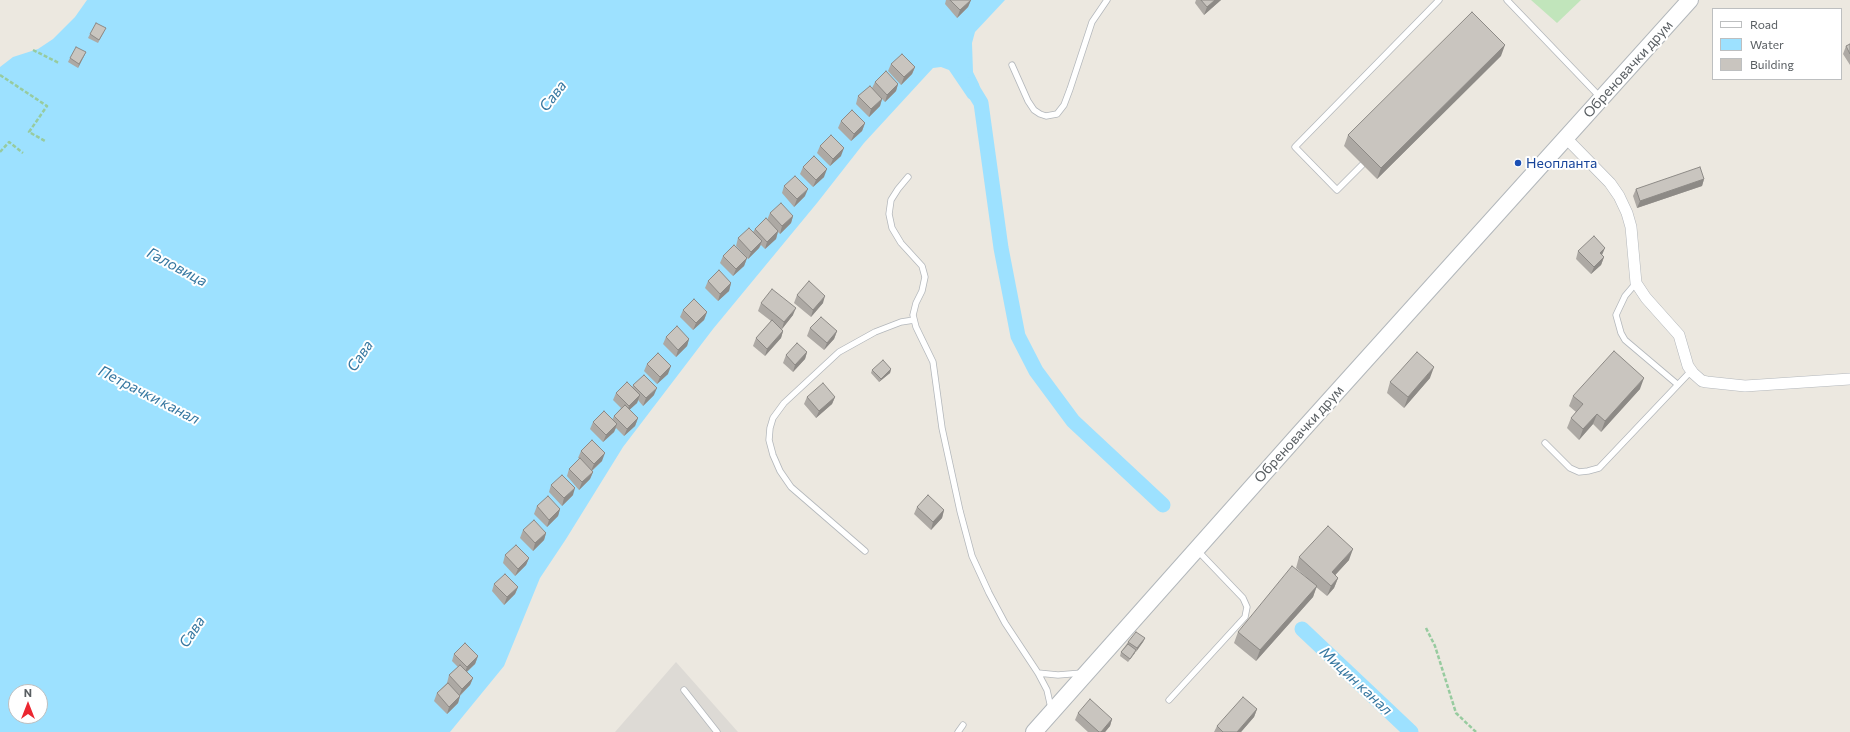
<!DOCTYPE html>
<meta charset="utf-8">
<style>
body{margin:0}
#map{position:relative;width:1850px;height:732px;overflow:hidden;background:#ece8e0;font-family:Commissioner,sans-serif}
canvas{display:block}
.legend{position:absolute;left:1712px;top:8px;width:130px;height:72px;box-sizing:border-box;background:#fff;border:1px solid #bdbfc0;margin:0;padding:5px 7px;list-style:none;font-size:12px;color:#595e62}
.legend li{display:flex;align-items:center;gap:8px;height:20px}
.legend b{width:20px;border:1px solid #bdbfc0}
.north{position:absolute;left:8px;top:684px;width:40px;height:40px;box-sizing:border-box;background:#fff;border:1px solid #bdbfc0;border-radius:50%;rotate:0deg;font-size:11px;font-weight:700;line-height:16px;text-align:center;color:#595e62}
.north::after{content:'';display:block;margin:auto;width:14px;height:18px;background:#eb2731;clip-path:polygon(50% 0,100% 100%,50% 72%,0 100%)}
</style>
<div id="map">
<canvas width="1850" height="732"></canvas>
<ul class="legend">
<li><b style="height:5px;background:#fff"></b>Road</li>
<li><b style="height:11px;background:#9de1ff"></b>Water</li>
<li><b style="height:11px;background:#c9c5bf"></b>Building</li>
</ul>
<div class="north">N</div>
</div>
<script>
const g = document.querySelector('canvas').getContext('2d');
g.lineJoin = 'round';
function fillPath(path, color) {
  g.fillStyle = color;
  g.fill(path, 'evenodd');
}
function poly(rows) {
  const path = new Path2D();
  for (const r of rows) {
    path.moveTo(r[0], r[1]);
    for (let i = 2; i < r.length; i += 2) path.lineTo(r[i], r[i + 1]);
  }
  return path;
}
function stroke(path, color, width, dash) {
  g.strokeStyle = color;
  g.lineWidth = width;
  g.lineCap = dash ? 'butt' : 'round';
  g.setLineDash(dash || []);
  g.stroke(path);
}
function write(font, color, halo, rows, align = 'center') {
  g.font = font + ' Commissioner,sans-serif';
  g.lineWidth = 4;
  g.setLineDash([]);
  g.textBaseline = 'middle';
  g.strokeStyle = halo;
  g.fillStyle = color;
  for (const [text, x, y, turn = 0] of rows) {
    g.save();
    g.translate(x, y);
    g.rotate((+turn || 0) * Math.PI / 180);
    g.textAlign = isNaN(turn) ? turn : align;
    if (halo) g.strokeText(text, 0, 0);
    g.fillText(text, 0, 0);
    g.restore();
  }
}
fillPath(poly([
 [676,662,738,732,615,732]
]), '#dddad5');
fillPath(poly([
 [1531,0,1581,0,1557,23]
]), '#c1e5bb');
fillPath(poly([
 [87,0,1005,0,975,32,972,43,973,72,979,84,982,97,981,103,977,104,968,98,949,70,941,67,933,68,864,143,817,203,713,329,623,447,566,539,540,578,504,666,450,732,0,732,0,67,13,57,38,49,53,39,75,17],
 [16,692,40,692,40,716,16,716]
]), '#9de1ff');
stroke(poly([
 [970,85,981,103,1001,248,1018,336,1036,371,1073,421,1163,505],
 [1302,629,1411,732]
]), '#9de1ff', 15);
const lane = poly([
 [1507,0,1600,97],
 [1012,65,1028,101,1034,110,1040,114,1046,116,1057,114,1064,105,1070,89,1092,22,1107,0],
 [1362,165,1337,190,1295,147,1439,0],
 [908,177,898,189,891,200,889,214,892,228,901,243,922,266,925,277,922,291,916,303,913,315,916,327,933,362,942,428,960,511,972,556,989,593,1005,623,1038,673,1047,690,1051,708],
 [1636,283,1625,296,1616,315,1621,333,1625,340,1677,384],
 [1545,443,1570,468,1579,472,1588,471,1599,468,1691,371],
 [865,551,791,487,780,471,773,455,769,440,770,428,773,418,784,403,839,352,875,332,901,322,914,320],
 [1038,673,1058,675,1082,673],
 [684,690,717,732],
 [1169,700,1245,617,1247,607,1243,598,1198,551],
 [958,732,963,725]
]);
const street = poly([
 [1566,138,1610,183,1619,196,1627,213,1631,227,1636,283,1646,298,1679,335,1688,366,1693,373,1702,381,1707,382,1745,386,1850,379]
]);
const secondary = poly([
 [1034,732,1299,434,1690,0]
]);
stroke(lane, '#b3b7bb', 7);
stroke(street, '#b3b7bb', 12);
stroke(secondary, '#b2b7bb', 18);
stroke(poly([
 [33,50,59,63],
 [0,75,47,106,29,132,45,141],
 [0,152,9,142,23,153],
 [1426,628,1435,646,1456,713,1476,732]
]), '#97cb9f', 2.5, [4, 2]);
stroke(lane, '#fff', 5.5);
stroke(street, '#fff', 11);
stroke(secondary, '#fff', 16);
fillPath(poly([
 [946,0,971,0,968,7,957,18,945,4],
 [1196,0,1221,0,1204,15,1195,3],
 [104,32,98,43,88,38,90,34],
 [1850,44,1850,65,1843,54,1846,46],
 [86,52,78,68,68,62,70,58],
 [1501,56,1377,179,1344,146,1348,135],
 [891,64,915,67,912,74,901,85,888,71],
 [875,82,898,84,896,91,885,102,882,99,880,106,869,117,856,104,858,96,872,88],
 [841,121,865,123,862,131,851,141,838,128],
 [820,146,841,156,830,166,817,153],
 [803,167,824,177,813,187,800,174],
 [1704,179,1702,186,1637,208,1633,196,1636,189],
 [784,186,805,196,794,207,782,193],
 [770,213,793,216,791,223,780,234,778,232,776,239,765,249,761,245,759,248,748,259,736,246,738,238,753,232,755,229,767,220],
 [1578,251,1602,255,1604,257,1601,265,1591,274,1576,259],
 [723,256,747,258,744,266,733,276,720,263],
 [708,281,731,283,729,291,718,301,705,288],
 [797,295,823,303,811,317,794,303],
 [761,303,793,315,782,329,783,331,781,338,765,356,753,346,756,338,771,321,758,311],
 [683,310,707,312,704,320,693,330,680,317],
 [810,328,837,331,834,339,824,350,807,336],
 [666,337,689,339,687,346,676,357,663,344],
 [807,352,805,359,793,372,783,363,786,355],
 [647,364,668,374,657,384,644,371],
 [891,369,890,373,879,382,871,373,872,370],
 [1430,378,1404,408,1387,393,1390,382],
 [633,385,654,395,643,406,638,400,637,403,629,410,638,418,635,426,624,436,616,428,614,432,603,442,590,429,593,422,612,420,614,416,621,408,613,400,616,393,632,388],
 [1640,389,1601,432,1593,424,1579,440,1567,428,1571,418,1576,412,1569,406,1573,396],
 [807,397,835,397,832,404,816,418,804,404],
 [581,451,602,461,592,471,593,472,590,479,579,490,567,476,569,469,580,459,578,458],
 [551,485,573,495,562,506,549,492],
 [537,506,560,509,558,516,547,527,534,514],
 [917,507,944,510,942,518,931,530,914,514],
 [523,530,546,533,544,540,533,551,520,538],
 [505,555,529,558,526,565,515,576,503,563],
 [1299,557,1349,560,1335,575,1338,578,1334,588,1327,596,1316,587,1313,597,1256,661,1234,643,1238,632,1306,577,1296,568],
 [494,584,518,587,515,594,504,605,492,591],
 [1145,638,1143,642,1135,652,1128,662,1120,656,1121,652,1128,642],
 [454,654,478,656,475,664,467,672,473,678,470,685,460,696,458,703,447,714,434,701,437,693,447,683,449,675,458,667,452,661],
 [1257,709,1254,717,1241,732,1214,732,1217,726],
 [1078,713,1112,719,1110,726,1105,732,1088,732,1075,720]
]), '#ada9a4');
fillPath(poly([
 [971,0,968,7,957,18,960,10],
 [1215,0,1221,0,1204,15,1207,7],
 [1505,45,1501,56,1377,179,1381,168],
 [86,52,78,68,79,64],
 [915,67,912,74,901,85,904,77],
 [898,84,896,91,885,102,887,95],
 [882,99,880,106,869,117,871,109],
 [865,123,862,131,851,141,854,134],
 [844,148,841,156,830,166,833,159],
 [827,169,824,177,813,187,816,180],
 [1704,179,1702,186,1637,208,1640,201],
 [808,189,805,196,794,207,797,199],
 [793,216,791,223,780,234,782,226],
 [778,231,776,239,765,249,767,242],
 [762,241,759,248,748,259,751,252],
 [1605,248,1602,255,1600,253],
 [1604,257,1601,265,1591,274,1594,267],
 [747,258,744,266,733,276,736,269],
 [731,283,729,291,718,301,720,294],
 [825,296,823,303,811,317,813,310],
 [796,308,793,315,782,329,784,322],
 [707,312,704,320,693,330,696,323],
 [783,331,781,338,765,356,767,349],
 [837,331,834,339,824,350,827,343],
 [689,339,687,346,676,357,678,350],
 [807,352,805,359,793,372,795,365],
 [671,366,668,374,657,384,660,377],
 [1434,367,1430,378,1404,408,1408,397],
 [891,369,890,373,879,382,881,379],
 [1644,378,1640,389,1601,432,1605,421],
 [657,388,654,395,643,406,646,398],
 [640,395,637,403,626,413,629,406],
 [835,397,832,404,816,418,819,411],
 [1597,414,1593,424,1579,440,1583,429],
 [638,418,635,426,624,436,627,429],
 [617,424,614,432,603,442,606,435],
 [605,453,602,461,591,471,594,464],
 [593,472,590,479,579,490,582,482],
 [575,488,573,495,562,506,564,498],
 [560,509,558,516,547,527,549,520],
 [944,510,942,518,931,530,933,522],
 [546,533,544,540,533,551,535,543],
 [1353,549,1349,560,1328,583,1332,572],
 [529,558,526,565,515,576,518,569],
 [1338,578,1334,588,1327,596,1331,586],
 [1317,586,1313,597,1256,661,1260,650],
 [518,587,515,594,504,605,507,597],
 [1145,638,1143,642,1136,652,1137,648],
 [1136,650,1135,653,1128,662],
 [478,656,475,664,464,674,467,667],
 [473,678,470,685,459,696,462,689],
 [460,696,458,703,447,714,449,707],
 [1257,709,1254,717,1241,732,1237,732],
 [1112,719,1110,726,1105,732,1101,732]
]), '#8d8a86');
const building = poly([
 [950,0,971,0,960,10,950,0],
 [1201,0,1215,0,1207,7,1201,0],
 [1472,12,1505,45,1381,168,1348,135,1472,12],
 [96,23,106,28,99,40,90,34,96,23],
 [1850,44,1850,54,1846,46,1850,44],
 [76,47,86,52,79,64,70,58,76,47],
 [902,54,915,67,904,77,891,64,902,54],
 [886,71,898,84,887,95,875,82,886,71],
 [870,86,882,99,871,109,858,96,870,86],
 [852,110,865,123,854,134,841,121,852,110],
 [831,135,844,148,833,159,820,146,831,135],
 [814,156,827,169,816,180,803,167,814,156],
 [1700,167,1704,179,1640,201,1636,189,1700,167],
 [795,176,808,189,797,199,784,186,795,176],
 [781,203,793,216,782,226,770,213,781,203],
 [766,218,778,231,767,242,755,229,766,218],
 [749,228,762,241,751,252,738,238,749,228],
 [1594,236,1605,248,1600,253,1604,257,1594,267,1578,251,1594,236],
 [734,245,747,258,736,269,723,256,734,245],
 [719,270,731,283,720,294,708,281,719,270],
 [809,281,825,296,813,310,797,295,809,281],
 [772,289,796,308,784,322,761,303,772,289],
 [694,299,707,312,696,323,683,310,694,299],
 [821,317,837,331,827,343,810,328,821,317],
 [772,320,783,331,767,349,756,338,772,320],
 [677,326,689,339,678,350,666,337,677,326],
 [797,343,807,352,795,365,786,355,797,343],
 [1614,351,1644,378,1605,421,1597,414,1583,429,1571,418,1583,404,1573,396,1614,351],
 [1417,352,1434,367,1408,397,1390,382,1417,352],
 [658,353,671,366,660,377,647,364,658,353],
 [883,360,891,369,881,379,872,370,883,360],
 [644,375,657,388,646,398,633,385,644,375],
 [627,382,640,395,629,406,616,393,627,382],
 [823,383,835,397,819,411,807,397,823,383],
 [625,405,638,418,627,429,614,416,625,405],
 [604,411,617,424,606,435,593,422,604,411],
 [592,440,605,453,594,464,581,451,592,440],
 [580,458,593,472,582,482,569,469,580,458],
 [562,475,575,488,564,498,551,485,562,475],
 [928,495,944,510,933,522,917,507,928,495],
 [548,496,560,509,549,520,537,506,548,496],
 [534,520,546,533,535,543,523,530,534,520],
 [1328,526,1353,549,1332,572,1338,578,1331,586,1299,557,1328,526],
 [516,545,529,558,518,569,505,555,516,545],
 [1292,566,1317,586,1260,650,1238,632,1292,566],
 [505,574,518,587,507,597,494,584,505,574],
 [1136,632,1145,638,1137,648,1128,642,1136,632],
 [465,643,478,656,467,667,454,654,465,643],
 [1128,644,1136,650,1130,659,1121,652,1128,644],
 [460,665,473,678,462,689,449,675,460,665],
 [448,683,460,696,449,707,437,693,448,683],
 [1243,697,1257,709,1237,732,1223,732,1217,726,1243,697],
 [1090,699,1112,719,1101,732,1099,732,1078,713,1090,699]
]);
fillPath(building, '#c9c5bf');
stroke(building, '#8d8a86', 1);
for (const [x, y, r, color] of [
 [1518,163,4,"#1a4fb4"]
]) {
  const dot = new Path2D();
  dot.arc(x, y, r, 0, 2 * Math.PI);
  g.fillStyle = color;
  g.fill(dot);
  stroke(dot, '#fff', 1.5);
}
write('14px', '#595e62', '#fff', [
 ["Обреновачки друм",1628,69,-48],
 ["Обреновачки друм",1299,434,-48]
]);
write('14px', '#164399', '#fff', [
 ["Неопланта",1526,163]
], 'left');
write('italic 15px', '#3677a0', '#fff', [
 ["Сава",553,96,-53],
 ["Галовица",177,267,28],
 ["Сава",360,356,-56],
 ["Петрачки канал",149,395,27],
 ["Сава",192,632,-57],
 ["Мицин канал",1356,681,43]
]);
</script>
